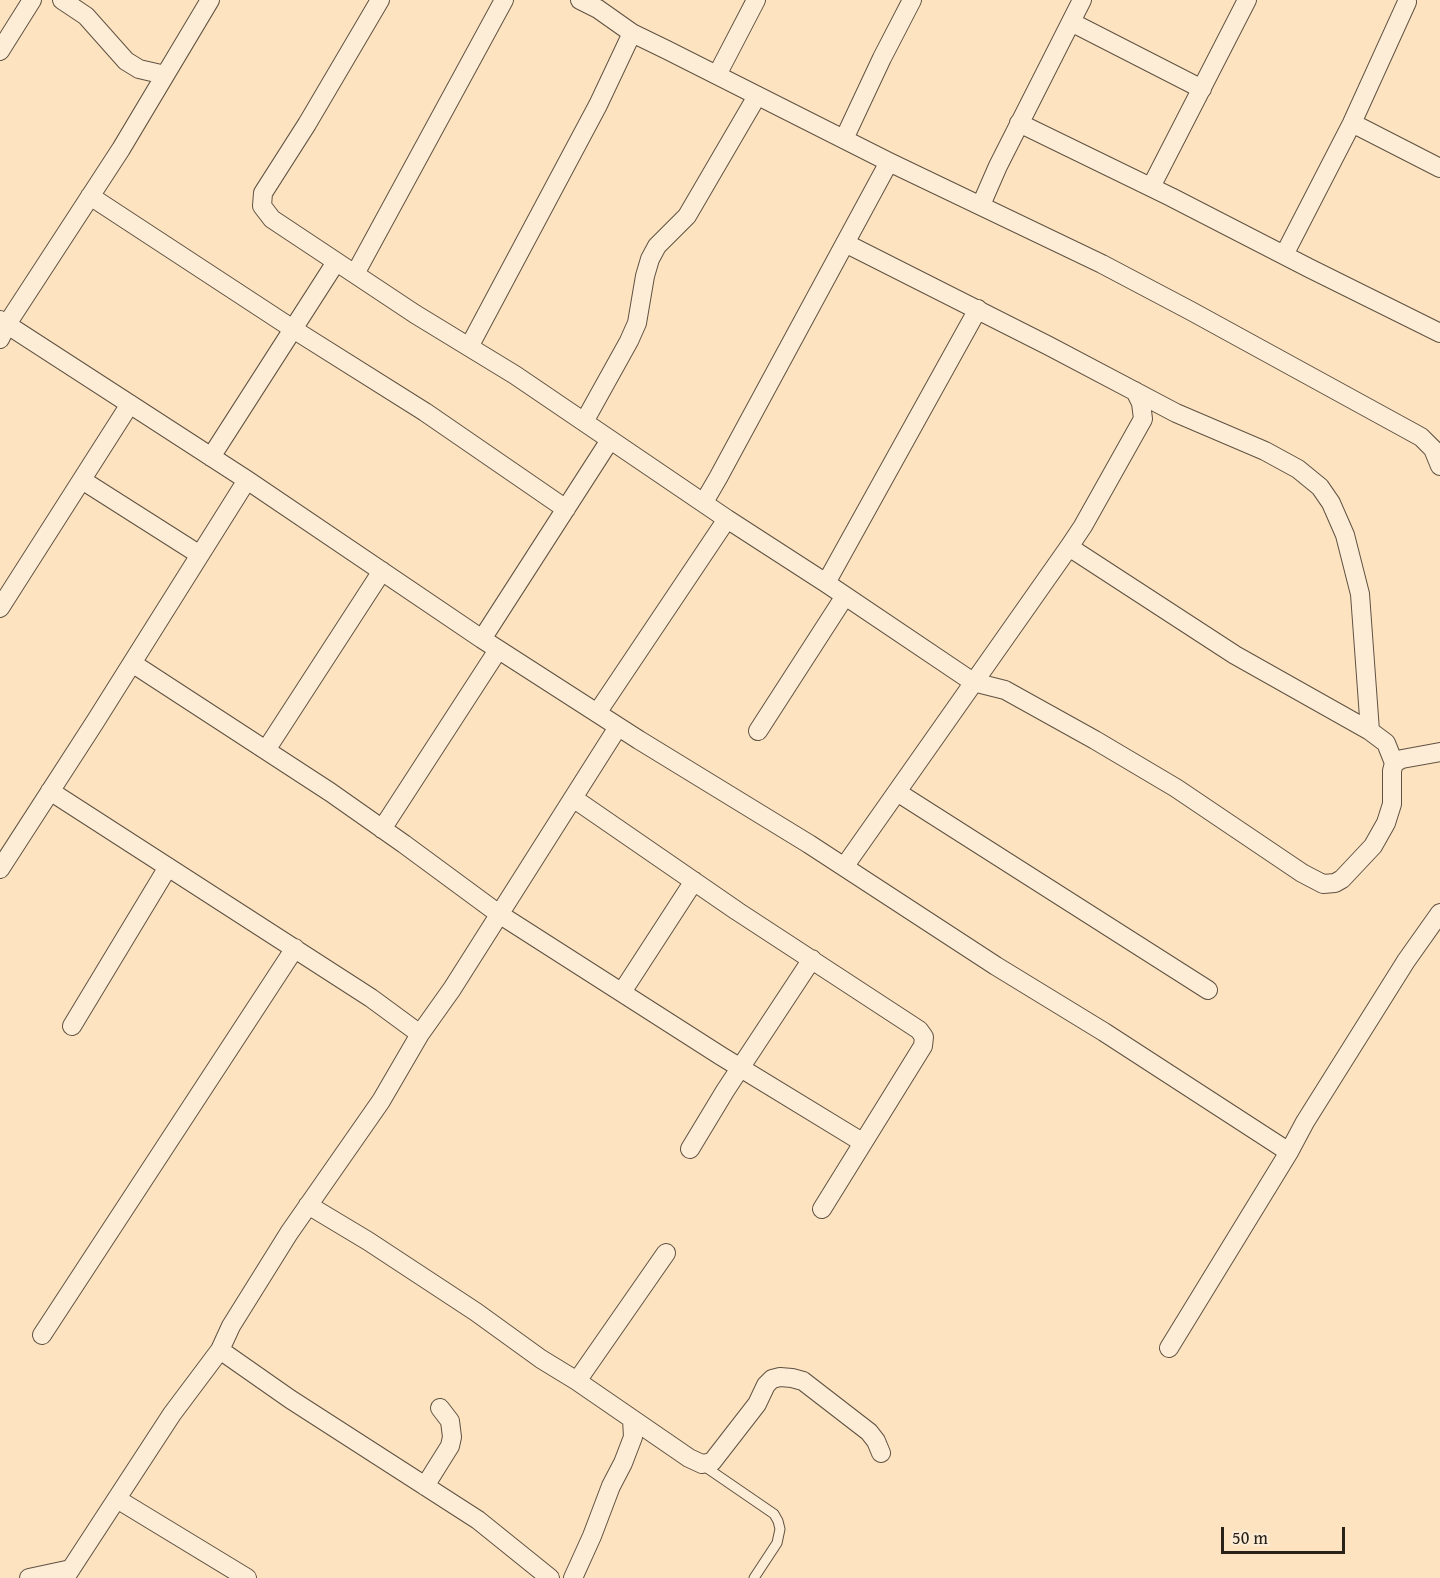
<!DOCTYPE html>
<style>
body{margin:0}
#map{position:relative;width:1440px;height:1578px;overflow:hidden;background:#fde3c0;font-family:"Gentium Book Plus",serif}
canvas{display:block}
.scale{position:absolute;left:1221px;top:1527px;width:124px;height:27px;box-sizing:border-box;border:3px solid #2a2118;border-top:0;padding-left:8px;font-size:18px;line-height:21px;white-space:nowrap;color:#2a2118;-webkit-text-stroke:4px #feedd6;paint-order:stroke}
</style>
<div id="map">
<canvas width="1440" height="1578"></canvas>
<div class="scale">50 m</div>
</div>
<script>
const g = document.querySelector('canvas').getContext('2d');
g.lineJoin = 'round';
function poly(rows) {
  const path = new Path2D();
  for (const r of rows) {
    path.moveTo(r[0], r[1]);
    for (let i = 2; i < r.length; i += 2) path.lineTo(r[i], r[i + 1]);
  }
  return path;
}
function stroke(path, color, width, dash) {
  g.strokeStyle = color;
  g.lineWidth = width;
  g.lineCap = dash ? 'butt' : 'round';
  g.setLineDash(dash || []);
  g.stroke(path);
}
const service = poly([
 [704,1466,774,1514,778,1521,780,1529,777,1543,754,1578]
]);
const minor = poly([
 [62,0,86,16,126,61,139,69,165,75],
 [380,0,307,124,263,193,262,206,272,219,415,314,515,375,727,519,826,583,973,682,1005,690,1095,740,1176,788,1302,873,1323,884,1335,883,1342,879,1373,846,1386,823,1392,804,1392,771,1394,763,1402,759,1440,752],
 [580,0,598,9,632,33,667,50,889,162,1102,264,1191,311,1421,437,1433,449,1440,466],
 [1071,22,1202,89],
 [0,51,32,0],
 [717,75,756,0],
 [1019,123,1171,197,1309,268,1440,333],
 [1352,123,1440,168],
 [844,139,882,58,912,0],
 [1151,187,1247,0],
 [90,196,293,329,425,412,566,509],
 [981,205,998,166,1082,0],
 [845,243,1049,346,1176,413,1265,451,1298,469,1320,487,1331,503,1345,535,1360,594,1370,731],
 [1284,255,1352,123,1407,2],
 [355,274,504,0],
 [0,320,247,480,482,639,639,740,809,844,996,966,1104,1032,1289,1152],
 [0,339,7,324,121,149,210,0],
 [469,347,598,105,632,33],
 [584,422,629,341,637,323,645,276,650,259,657,246,687,216,757,96],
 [211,457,336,262],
 [82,480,200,555],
 [704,502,718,478,889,162],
 [1069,547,1235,655,1370,731,1386,743,1394,763],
 [826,583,978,309],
 [0,608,130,404],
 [482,639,610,440],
 [132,663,330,792,404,844,499,914,721,1056,862,1142],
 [597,713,727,519],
 [758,731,845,596],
 [266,750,382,571],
 [50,791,371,998,420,1034],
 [897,792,1208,990],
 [573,798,737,911,919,1030,924,1037,923,1046,822,1209],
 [382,829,498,650],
 [844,867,1069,547,1083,526,1143,419,1141,403,1135,391],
 [0,869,95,722,247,480],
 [622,992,694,881],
 [72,1026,168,867],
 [690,1149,725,1091,812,959],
 [308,1205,368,1241,476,1312,541,1359,577,1381,689,1458,702,1464,712,1462,757,1404,766,1385,772,1379,780,1377,792,1378,803,1381,869,1432,876,1441,881,1453],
 [42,1335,295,948],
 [1169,1348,1289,1152,1305,1122,1406,961,1440,913],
 [577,1381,666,1253],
 [425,1486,450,1446,452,1437,450,1421,440,1408],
 [117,1499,247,1578],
 [29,1578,71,1569],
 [65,1578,172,1414,220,1350],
 [550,1578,478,1520,290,1399,220,1350,231,1326,289,1233,381,1101,420,1034,452,989,618,727],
 [573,1578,592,1536,611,1486,623,1463,633,1437,632,1419]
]);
stroke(service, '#5f5242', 11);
stroke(minor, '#5f5242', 20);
stroke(service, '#feedd6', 9);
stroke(minor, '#feedd6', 18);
</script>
